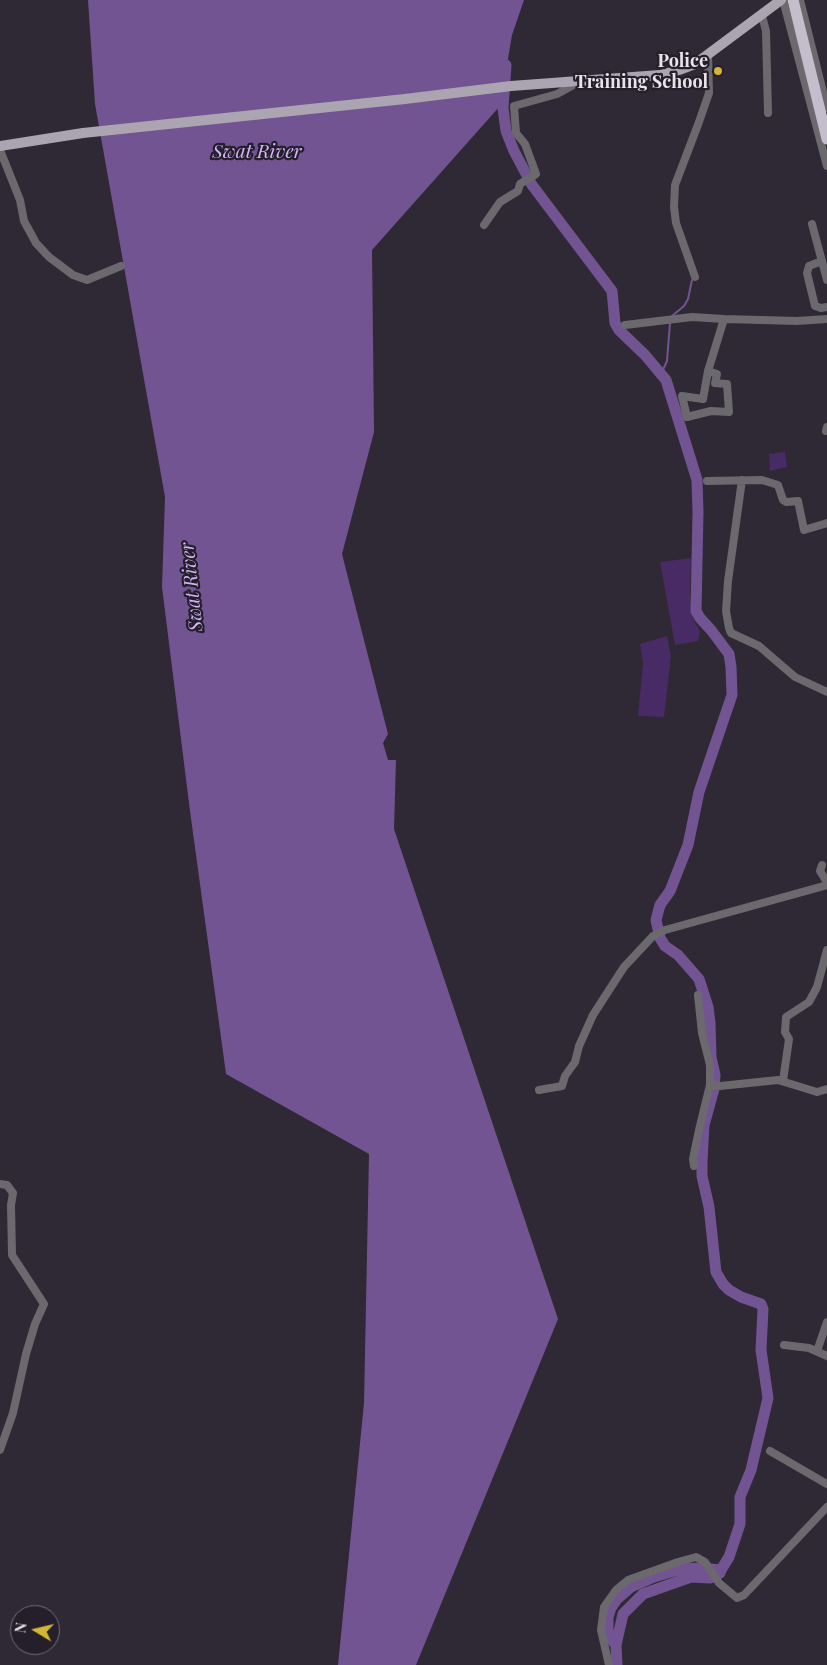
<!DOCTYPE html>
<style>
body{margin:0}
#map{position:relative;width:827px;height:1665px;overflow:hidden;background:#2e2934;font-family:"Playfair Display",serif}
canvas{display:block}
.north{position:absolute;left:10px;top:1605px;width:50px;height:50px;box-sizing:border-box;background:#241f2a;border:1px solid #726e78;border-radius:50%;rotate:279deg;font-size:14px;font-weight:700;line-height:20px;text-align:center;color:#e8e4ec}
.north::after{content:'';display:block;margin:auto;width:18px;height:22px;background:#d3b635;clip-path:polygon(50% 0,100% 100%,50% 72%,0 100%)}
</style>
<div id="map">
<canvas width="827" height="1665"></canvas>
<div class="north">N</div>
</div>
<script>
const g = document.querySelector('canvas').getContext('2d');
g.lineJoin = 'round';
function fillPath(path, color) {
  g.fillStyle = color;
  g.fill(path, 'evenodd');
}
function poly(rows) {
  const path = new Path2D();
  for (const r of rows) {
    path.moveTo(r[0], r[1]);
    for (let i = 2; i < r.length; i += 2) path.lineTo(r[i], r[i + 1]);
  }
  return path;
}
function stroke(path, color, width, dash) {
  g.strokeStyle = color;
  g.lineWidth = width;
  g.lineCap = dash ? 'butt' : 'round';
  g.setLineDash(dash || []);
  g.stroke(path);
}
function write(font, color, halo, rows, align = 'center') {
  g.font = font + ' "Playfair Display",serif';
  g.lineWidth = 4.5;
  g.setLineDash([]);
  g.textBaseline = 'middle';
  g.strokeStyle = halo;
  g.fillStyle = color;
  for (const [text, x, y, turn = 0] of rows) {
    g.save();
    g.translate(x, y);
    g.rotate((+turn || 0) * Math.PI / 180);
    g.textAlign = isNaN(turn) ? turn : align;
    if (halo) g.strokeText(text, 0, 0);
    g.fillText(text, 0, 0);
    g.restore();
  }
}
fillPath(poly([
 [785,452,787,467,770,471,769,454],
 [691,558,690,594,693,619,700,631,698,641,675,645,660,562],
 [667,636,671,656,664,717,638,716,643,663,640,644]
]), '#482a64');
fillPath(poly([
 [88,0,524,0,512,35,500,106,372,250,374,432,342,554,388,734,383,743,388,760,396,760,394,829,558,1319,416,1665,338,1665,364,1403,369,1154,226,1074,190,811,162,587,165,497,95,104]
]), '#735492');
stroke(poly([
 [672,316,684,306,688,299,692,280],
 [661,374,667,361,670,323]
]), '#735492', 2);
stroke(poly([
 [506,65,503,108,506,131,514,151,532,185,612,291,615,323,619,330,645,355,666,380,697,480,698,512,696,611,700,618,711,630,729,654,731,667,732,695,699,792,688,845,670,891,660,905,656,920,660,938,665,946,678,955,699,979,708,1007,710,1023,711,1057,715,1075,714,1089,704,1125,702,1161,702,1176,709,1207,716,1272,723,1284,729,1290,741,1297,761,1304,763,1309,761,1350,768,1398,751,1470,740,1497,740,1524,729,1557,721,1570,700,1568,681,1569,654,1577,631,1587,617,1599,611,1608,608,1617,608,1630,610,1638,616,1645,617,1665],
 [616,1645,623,1614,643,1594,691,1577,710,1578,720,1573,721,1570]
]), '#735492', 11);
stroke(poly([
 [783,0,827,166],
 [800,0,827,108],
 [762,16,766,31,768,113],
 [0,150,20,200,24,221,36,243,49,257,73,275,87,280,121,266],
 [812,224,827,280],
 [484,225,500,202,518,191,520,184,536,174,525,144,516,133,514,106,557,94,579,82],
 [822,261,809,266,807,273,815,306,821,308,827,307],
 [695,277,676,223,674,207,675,185,699,122,709,93,708,55],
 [625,325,692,317,724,319,797,321,827,319],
 [708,371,703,399,682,396,687,417,711,411,729,412,727,384,715,383,717,374,708,371,724,319],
 [826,431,827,427],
 [742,480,728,581,726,611,729,628,731,633,759,646,795,677,827,692],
 [707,481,762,480,778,485,783,500,786,502,798,501,804,530,827,523],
 [822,865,820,871,827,882],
 [783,1081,789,1039,785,1032,786,1017,809,1002,817,987,827,950],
 [710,1085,720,1086,778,1080,817,1092,827,1089],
 [539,1090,562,1086,565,1076,575,1062,579,1046,593,1015,624,967,653,936,665,930,827,885],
 [694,1166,693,1159,699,1130,710,1085,710,1065,702,1033,698,995],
 [0,1184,7,1185,13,1193,11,1205,12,1255,44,1304,35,1324,26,1354,13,1413,0,1450],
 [784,1345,809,1348,827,1356],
 [817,1351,827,1322],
 [770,1451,827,1484],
 [609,1665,601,1630,604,1607,616,1590,628,1580,678,1562,696,1557,705,1562,719,1583,737,1598,744,1595,827,1507]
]), '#6b686e', 8);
stroke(poly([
 [0,146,83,133,405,99,511,86,660,75,679,70,695,64,781,0]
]), '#aaa5b1', 10);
stroke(poly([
 [793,0,827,139]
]), '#c3bdcc', 11);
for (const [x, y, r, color] of [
 [718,71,5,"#d3b635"]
]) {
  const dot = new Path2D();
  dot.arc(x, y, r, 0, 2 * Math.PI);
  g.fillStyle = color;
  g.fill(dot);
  stroke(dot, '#241f2a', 2);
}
write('bold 18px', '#e8e4ec', '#241f2a', [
 ["Police",708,61],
 ["Training School",708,82]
], 'right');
write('italic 19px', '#d5b3fa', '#241f2a', [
 ["Swat River",257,152],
 ["Swat River",192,587,-96]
]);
</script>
